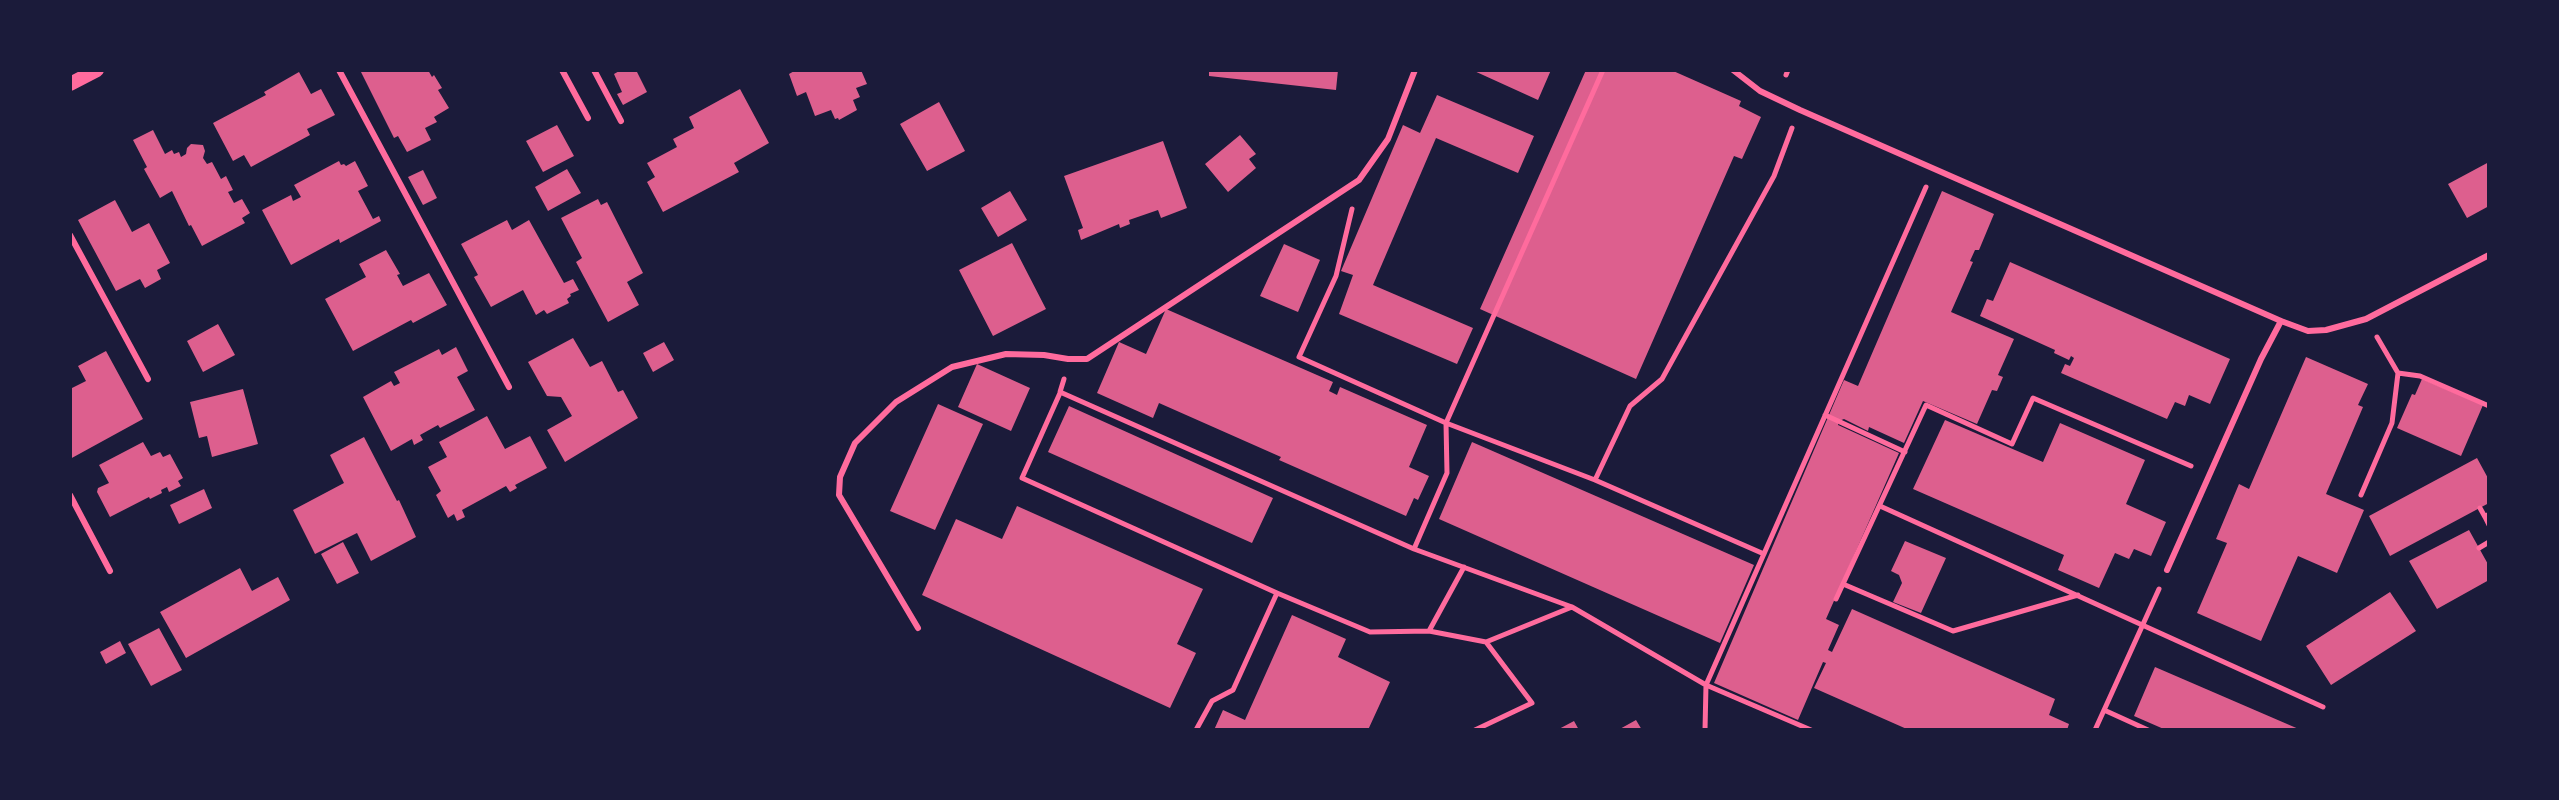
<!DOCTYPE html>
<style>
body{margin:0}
#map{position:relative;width:2559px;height:800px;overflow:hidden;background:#1b1b3a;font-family:"Asap Condensed",sans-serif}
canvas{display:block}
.frame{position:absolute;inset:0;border:72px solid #1b1b3a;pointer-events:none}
</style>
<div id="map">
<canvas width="2559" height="800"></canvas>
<div class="frame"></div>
</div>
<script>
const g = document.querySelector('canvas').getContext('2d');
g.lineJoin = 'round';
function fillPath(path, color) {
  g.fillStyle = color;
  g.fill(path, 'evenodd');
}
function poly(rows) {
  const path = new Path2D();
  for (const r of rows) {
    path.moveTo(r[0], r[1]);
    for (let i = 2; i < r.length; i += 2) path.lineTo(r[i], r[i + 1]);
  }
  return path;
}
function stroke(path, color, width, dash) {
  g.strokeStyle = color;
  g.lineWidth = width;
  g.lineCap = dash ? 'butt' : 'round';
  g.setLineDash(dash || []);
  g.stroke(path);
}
fillPath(poly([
 [360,70,428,70,432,77,434,75,442,88,438,90,449,108,434,117,437,122,425,128,431,140,407,152,398,136,394,138],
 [621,70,636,70,647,92,623,105,617,94,622,92,614,74],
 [796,70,861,70,867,84,856,88,860,97,853,100,857,110,839,120,838,118,835,119,831,110,815,116,806,92,797,96,789,74],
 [1209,70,1338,70,1336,90,1209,76],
 [1472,70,1551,70,1538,100],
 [1586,70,1671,70,1741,101,1739,106,1761,117,1742,159,1734,156,1636,379,1480,309],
 [299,72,311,94,321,89,335,115,307,129,310,135,251,167,244,155,233,161,213,123,266,95,264,92],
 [740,89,769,143,734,163,739,172,663,212,647,182,655,177,647,163,677,147,673,139,694,128,689,117],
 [1437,95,1534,136,1518,173,1436,138,1373,285,1473,328,1457,364,1339,314,1353,275,1341,271,1403,125,1420,133],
 [939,102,965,151,927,171,900,124],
 [557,125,574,156,543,172,526,141],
 [153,130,165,154,172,150,174,154,179,152,181,157,186,154,187,148,191,144,203,145,205,151,203,158,207,164,212,162,221,179,226,176,233,190,228,192,234,203,242,199,250,213,242,218,245,223,202,246,191,225,189,226,172,191,160,198,144,169,147,167,133,140],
 [1240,135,1256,154,1249,159,1256,168,1228,192,1205,164],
 [1163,141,1187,208,1161,218,1158,210,1129,220,1130,224,1120,228,1119,224,1081,240,1078,230,1083,228,1064,176],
 [339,161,341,165,344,164,346,166,355,161,368,186,358,191,373,219,379,216,381,221,340,243,339,239,291,265,262,210,291,195,293,201,301,197,294,185],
 [2489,162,2489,206,2467,218,2448,184],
 [567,169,581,193,548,211,535,187],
 [423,170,437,198,423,205,408,177],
 [1010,191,1027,220,998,237,981,208],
 [1942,191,1994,214,1979,250,1975,250,1970,261,1973,262,1951,312,2014,339,1998,375,2003,377,1997,391,1992,390,1977,424,1923,401,1904,443,1869,427,1868,431,1844,419,1839,421,1838,425,1899,453,1826,619,1839,625,1828,650,1832,652,1852,609,2055,699,2049,715,2069,724,2067,730,1909,730,1814,688,1826,663,1823,662,1798,720,1714,683,1844,380,1858,386],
 [598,199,601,205,607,202,643,273,627,282,639,305,608,322,576,262,582,258,561,218],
 [115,200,132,232,149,223,170,263,157,270,161,279,145,288,140,279,116,291,78,220],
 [507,220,512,230,529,220,564,283,573,279,579,290,570,294,571,296,567,299,569,303,547,314,544,310,536,315,523,290,491,307,474,277,478,275,461,244],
 [1012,243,1046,309,993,336,959,270],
 [1284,244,1320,260,1298,312,1260,296],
 [386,250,400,274,397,275,403,286,429,273,447,305,413,323,411,320,353,351,325,299,366,277,359,264],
 [2010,262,2230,359,2210,404,2189,395,2185,406,2175,402,2167,419,2061,373,2065,364,2070,366,2074,358,2071,356,2069,360,2054,353,2055,350,1980,316,1987,299,1993,301],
 [1166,309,1333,382,1329,391,1337,395,1340,387,1427,425,1409,467,1429,476,1418,500,1414,498,1406,516,1279,460,1281,457,1159,403,1153,418,1097,393,1119,342,1146,354],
 [218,324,235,355,203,372,187,341],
 [573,338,590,367,602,361,618,392,623,390,638,418,565,462,547,430,572,416,561,397,547,396,528,362],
 [664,342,674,360,653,372,643,353],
 [456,347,468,371,457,377,475,410,440,428,438,425,420,435,423,440,414,445,412,439,391,451,363,397,391,381,394,386,400,383,394,372,439,349,442,355],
 [106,351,143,419,70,459,70,389,86,381,78,366],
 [2306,357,2368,384,2358,405,2363,407,2326,494,2364,510,2337,573,2298,556,2261,641,2197,613,2227,543,2216,539,2239,484,2249,489],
 [977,364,1030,388,1011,431,958,407],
 [2422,379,2483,405,2461,456,2397,428,2412,394,2415,395],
 [243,389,258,444,212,457,207,436,199,438,190,402],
 [938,404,983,424,935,530,890,511],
 [1069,406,1273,498,1252,543,1048,452],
 [487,416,505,449,530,436,547,468,515,485,517,488,510,492,506,486,462,510,465,517,457,521,454,514,448,518,436,495,441,491,428,467,447,457,439,442],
 [1945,420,2043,462,2060,423,2145,460,2126,504,2166,522,2151,556,2134,549,2129,559,2115,553,2099,588,2058,570,2064,555,1913,489],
 [364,437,397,501,399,500,416,537,371,561,357,533,315,554,293,510,344,483,330,455],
 [143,442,151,456,160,452,163,457,170,454,183,478,178,481,181,486,169,492,167,487,161,490,162,493,150,499,149,497,110,517,97,492,98,488,109,483,99,465],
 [1472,442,1754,565,1720,643,1439,519],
 [2477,458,2489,480,2489,503,2390,556,2369,516],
 [204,489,212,508,179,524,170,505],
 [1017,506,1203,589,1177,644,1196,653,1170,708,922,595,956,519,1002,539],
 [2469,530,2489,566,2489,580,2437,609,2409,561],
 [1905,541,1946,558,1921,613,1893,602,1902,583,1899,575,1891,571],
 [343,542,359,573,337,584,321,554],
 [240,568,252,591,278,577,290,600,186,658,160,612],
 [2390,592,2416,631,2331,685,2306,646],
 [1292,615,1346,639,1338,657,1390,682,1368,730,1214,730,1223,710,1245,720],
 [159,628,182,670,151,686,128,644],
 [120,641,126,653,106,664,100,652],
 [2155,667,2301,730,2166,730,2134,716],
 [1636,720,1642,730,1618,730],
 [1574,721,1579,730,1557,730]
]), '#dd5f8e');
stroke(poly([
 [1786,75,1788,70],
 [1352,209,1336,276,1299,357,1446,423,1595,480,1764,554],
 [2398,373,2420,376,2489,406],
 [1064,379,1060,392,1414,549,1572,607,1706,685,1811,730],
 [1060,393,1022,478,1277,593,1370,632,1429,631,1486,642],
 [1825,415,1905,452],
 [1595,480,1630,406,1662,379,1774,176,1792,128],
 [2361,495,2392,423,2398,373,2377,337],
 [1880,506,2323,707],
 [2480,508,2485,517],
 [2489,514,2485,517,2489,525],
 [2479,548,2489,542],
 [1414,549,1447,473,1446,423,1603,70],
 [1843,584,1953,631,2078,595],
 [1836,599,1926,405,2012,444,2033,398,2191,466],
 [1429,631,1464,567],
 [2104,710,2148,730],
 [1196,730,1212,701,1233,690,1277,593],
 [1475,730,1532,703,1486,642,1572,607],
 [1705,730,1706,685,1926,187],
 [2095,730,2159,589]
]), '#ff6b9d', 5);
stroke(poly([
 [339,70,509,387],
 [562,70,588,118],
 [594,70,621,121],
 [1733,70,1760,91,1800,110,2281,321,2308,331,2326,330,2366,319,2489,255],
 [70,235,148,379],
 [70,495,110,571],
 [2167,570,2261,359,2281,321],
 [918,628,839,495,840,477,855,443,896,402,952,367,1006,354,1044,355,1068,359,1087,359,1359,180,1388,139,1415,70]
]), '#ff6b9d', 6);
stroke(poly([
 [70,84,97,70]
]), '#ff6b9d', 14);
</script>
